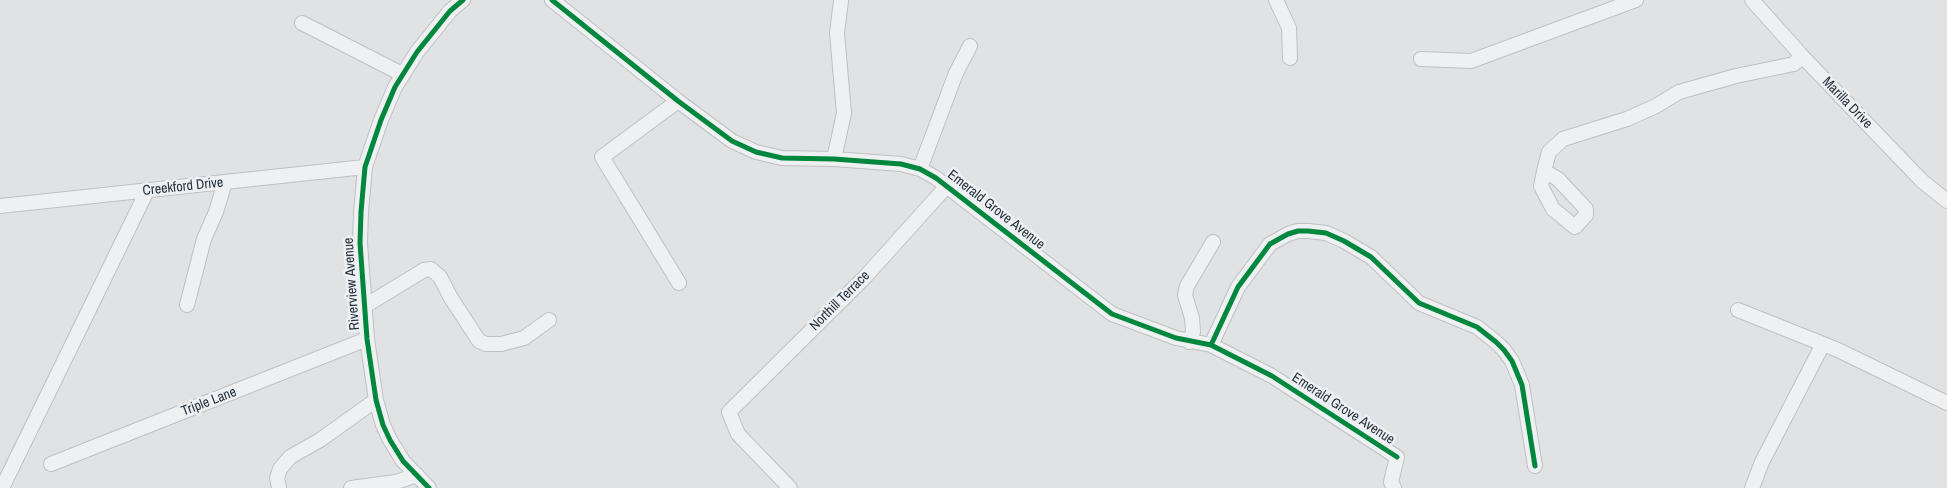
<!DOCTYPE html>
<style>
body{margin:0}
canvas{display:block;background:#e0e2e4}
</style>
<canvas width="1947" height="488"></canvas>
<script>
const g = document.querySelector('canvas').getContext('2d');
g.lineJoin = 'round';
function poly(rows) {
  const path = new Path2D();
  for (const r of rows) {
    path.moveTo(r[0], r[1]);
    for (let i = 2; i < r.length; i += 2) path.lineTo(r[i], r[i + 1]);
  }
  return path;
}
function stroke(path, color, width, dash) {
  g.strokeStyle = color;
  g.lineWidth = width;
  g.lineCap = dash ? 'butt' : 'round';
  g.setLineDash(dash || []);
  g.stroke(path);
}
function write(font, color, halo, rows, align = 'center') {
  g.font = font + ' "Archivo Narrow",sans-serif';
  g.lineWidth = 5;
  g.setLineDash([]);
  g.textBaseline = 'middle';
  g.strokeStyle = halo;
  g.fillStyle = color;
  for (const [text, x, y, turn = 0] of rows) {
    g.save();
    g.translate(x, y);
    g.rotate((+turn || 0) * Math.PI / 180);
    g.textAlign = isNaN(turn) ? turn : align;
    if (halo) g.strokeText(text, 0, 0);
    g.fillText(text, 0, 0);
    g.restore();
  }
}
const minor = poly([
 [552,0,678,101,732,141,756,152,782,158,834,159,901,164,920,169,936,178,1112,314,1176,338,1211,345,1272,376,1397,457,1391,482,1394,488],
 [1276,0,1289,28,1290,58],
 [1752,0,1802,56,1922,181,1947,201],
 [302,23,402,74],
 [1421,59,1471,61,1636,0],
 [678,101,602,157,679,283],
 [834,159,844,113,837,33,841,1],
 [920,169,956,73,970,46],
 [1544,171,1558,179,1586,209,1586,215,1575,227,1553,209,1541,186,1544,171,1549,152,1563,139,1627,119,1656,106,1679,92,1736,76,1794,64,1802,56],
 [0,206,365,167],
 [187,305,204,239,216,212,225,182],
 [365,306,424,270,431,269,440,277,451,298,479,341,486,344,501,344,524,338,549,320],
 [1738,310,1838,350,1947,403],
 [1189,342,1193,332,1192,318,1185,295,1187,286,1213,242],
 [1211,345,1238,287,1270,244,1288,234,1298,231,1308,231,1326,233,1344,241,1371,257,1419,303,1477,327,1496,342,1504,350,1512,361,1522,385,1535,466],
 [51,464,367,339],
 [2,488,147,191],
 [279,488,277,478,280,469,290,457,320,440,376,400],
 [351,488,396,482,417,475],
 [429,488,403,461,390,440,383,425,376,400,367,339,360,243,361,212,365,167,381,120,395,87,417,52,450,11,463,0],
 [790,488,738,434,729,412,865,277,947,186],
 [1752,488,1762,462,1823,344]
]);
stroke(minor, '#bec0c2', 16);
stroke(minor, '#eff0f1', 14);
stroke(poly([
 [552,0,678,101,732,141,756,152,782,158,834,159,901,164,920,169,936,178,1112,314,1176,338,1211,345,1272,376,1397,457],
 [1211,345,1238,287,1270,244,1288,234,1298,231,1308,231,1326,233,1344,241,1371,257,1419,303,1477,327,1496,342,1504,350,1512,361,1522,385,1535,466],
 [429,488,403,461,390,440,383,425,376,400,367,339,360,243,361,212,365,167,381,120,395,87,417,52,450,11,463,0]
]), '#00873e', 5);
write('14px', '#28323c', '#edf1f4', [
 ["Marilla Drive",1847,103,46],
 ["Creekford Drive",183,187,-6],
 ["Emerald Grove Avenue",996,210,38],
 ["Riverview Avenue",352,284,-94],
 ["Northill Terrace",840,301,-45],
 ["Triple Lane",209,402,-21],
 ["Emerald Grove Avenue",1343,409,33]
]);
</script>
